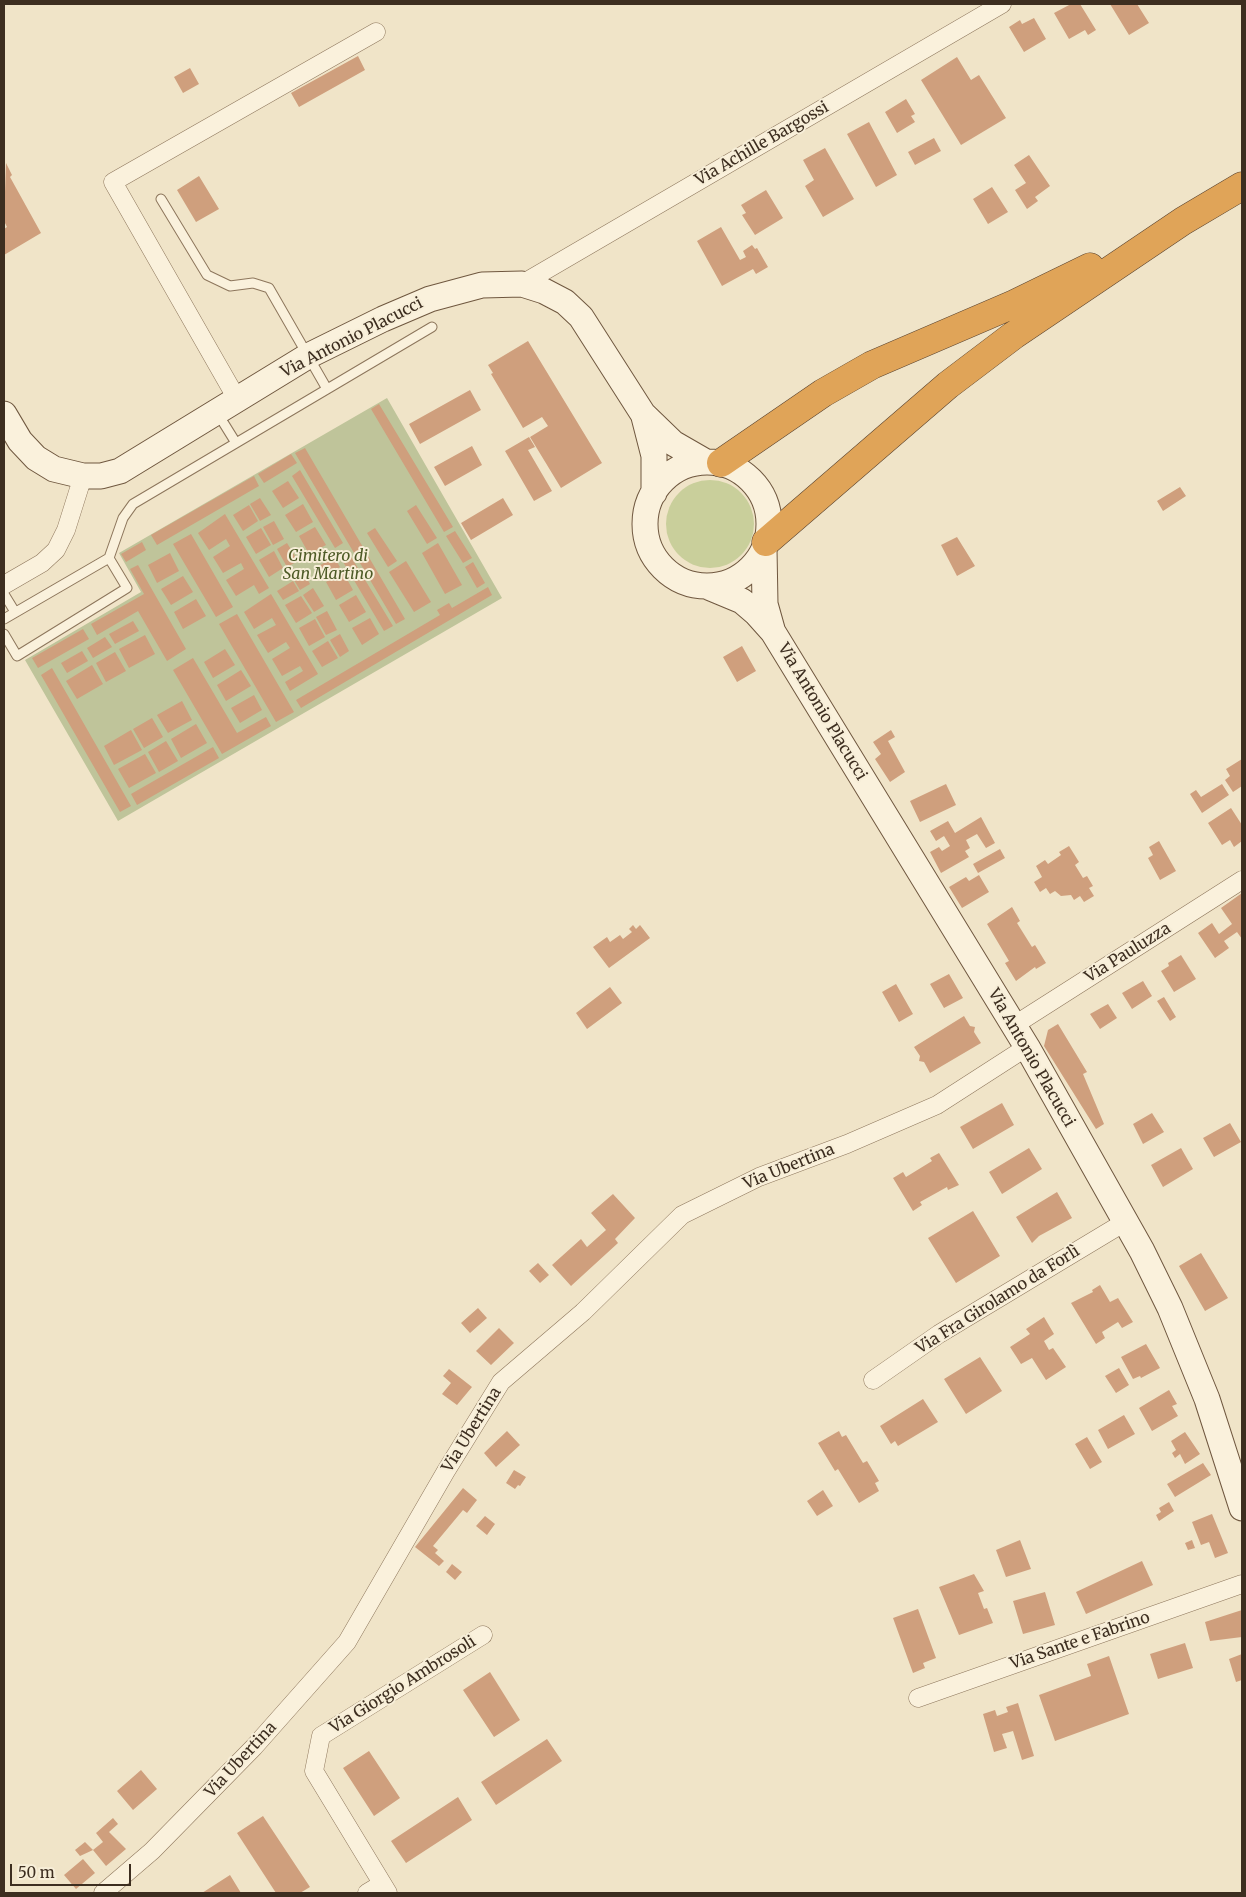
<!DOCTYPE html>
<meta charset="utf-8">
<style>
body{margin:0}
#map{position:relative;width:1246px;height:1897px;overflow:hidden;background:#f0e4c8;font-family:Merriweather,serif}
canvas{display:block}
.frame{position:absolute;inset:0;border:5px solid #3d2e20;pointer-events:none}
.scale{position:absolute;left:10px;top:1864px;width:121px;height:22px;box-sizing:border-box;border:2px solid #3d2e20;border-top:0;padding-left:6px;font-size:15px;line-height:18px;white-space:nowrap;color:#3d2e20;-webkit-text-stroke:4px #f7eed8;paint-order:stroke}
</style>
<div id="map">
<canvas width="1246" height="1897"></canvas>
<div class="frame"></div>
<div class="scale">50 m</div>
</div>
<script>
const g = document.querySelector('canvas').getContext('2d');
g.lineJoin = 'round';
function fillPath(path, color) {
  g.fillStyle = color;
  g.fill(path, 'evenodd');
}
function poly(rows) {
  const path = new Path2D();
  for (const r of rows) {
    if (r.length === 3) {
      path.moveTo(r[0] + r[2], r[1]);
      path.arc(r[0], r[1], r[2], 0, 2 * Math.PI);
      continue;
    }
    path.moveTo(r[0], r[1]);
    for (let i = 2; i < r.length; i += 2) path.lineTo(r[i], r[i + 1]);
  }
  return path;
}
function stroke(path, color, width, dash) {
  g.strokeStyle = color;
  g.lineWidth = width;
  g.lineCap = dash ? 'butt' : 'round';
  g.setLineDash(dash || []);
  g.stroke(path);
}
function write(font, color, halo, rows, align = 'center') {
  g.font = font + ' Merriweather,serif';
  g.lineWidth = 4;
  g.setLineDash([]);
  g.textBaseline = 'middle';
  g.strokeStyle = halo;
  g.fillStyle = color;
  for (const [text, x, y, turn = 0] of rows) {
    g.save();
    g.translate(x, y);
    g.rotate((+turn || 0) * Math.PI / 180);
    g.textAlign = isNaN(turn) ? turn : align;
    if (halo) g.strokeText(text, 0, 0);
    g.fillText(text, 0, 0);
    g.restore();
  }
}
fillPath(poly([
 [710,524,44]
]), '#c9cf9b');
fillPath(poly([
 [387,398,502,598,118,821,25,660,141,592,119,553]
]), '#bfc49a');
fillPath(poly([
 [1071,4,1080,4,1096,30,1088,35,1085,30,1069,39,1054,13],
 [1110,4,1137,4,1149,23,1129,35],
 [1034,18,1046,39,1024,52,1009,27,1020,20,1022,24],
 [358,56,365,70,299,107,291,93],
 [957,57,971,80,979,75,1006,118,961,145,921,80],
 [190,68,199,84,183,93,174,77],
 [906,99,915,114,911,116,915,122,897,133,885,112],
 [869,122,897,175,876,187,847,134],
 [934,138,941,151,915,165,908,152],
 [825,148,854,199,823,217,805,186,814,180,803,160],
 [1029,155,1050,186,1035,197,1038,201,1027,209,1015,190,1026,183,1014,165],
 [6,163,12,175,10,177,41,233,4,255,4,229,7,227,4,221],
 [199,176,219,209,196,222,177,190],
 [992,187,1008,212,988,224,973,199],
 [766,190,783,218,755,235,742,215,746,213,741,205],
 [721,227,740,260,746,257,743,251,752,245,755,249,757,248,768,267,756,274,753,269,722,286,697,241],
 [528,341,602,463,561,488,530,437,548,426,542,417,523,428,491,374,493,373,488,365],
 [470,390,481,410,420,444,409,424],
 [379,404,453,527,444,532,371,409],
 [529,437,535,447,528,450,552,491,534,501,505,451],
 [472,446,482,465,445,486,434,467],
 [305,448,405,619,396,624,295,453],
 [291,454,297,463,264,483,258,474],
 [300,470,343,543,335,548,292,476],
 [254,476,259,486,157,545,151,535],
 [288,481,299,498,283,508,272,491],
 [1180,487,1186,496,1163,511,1157,501],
 [260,498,271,515,260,521,250,504],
 [503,498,513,515,471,540,461,523],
 [303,504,313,522,296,532,285,515],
 [249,505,258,521,243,531,233,515],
 [416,505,437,538,427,544,407,511],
 [225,514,269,588,259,594,254,585,236,596,226,580,244,569,241,563,223,573,213,557,230,546,226,539,209,550,198,533],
 [274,521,284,539,273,545,263,527],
 [315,527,326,545,309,554,299,536],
 [261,528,271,545,256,554,246,537],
 [375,528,397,561,388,567,367,533],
 [455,531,472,558,463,563,446,536],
 [191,534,233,607,216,617,173,544],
 [957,537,975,566,957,576,941,545],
 [142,542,146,550,126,562,121,554],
 [287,543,298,561,287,567,277,549],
 [438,543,462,585,445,594,422,553],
 [347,550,393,626,384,631,339,555],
 [274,551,283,568,269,577,259,560],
 [170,553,179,571,157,583,148,565],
 [334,557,340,567,323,577,317,567],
 [406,561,431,602,414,612,389,572],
 [473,562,485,583,477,588,465,567],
 [138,565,186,649,167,661,138,611,97,635,91,624,144,594,130,569],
 [343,572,353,590,336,600,326,582],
 [305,575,310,584,300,590,294,580],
 [183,576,193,592,171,605,161,589],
 [293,581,299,591,283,600,277,591],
 [488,587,492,595,301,708,296,700,440,615,437,610,449,603,452,608],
 [313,588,324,606,314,612,303,595],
 [271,594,318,674,290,691,285,682,303,671,300,666,282,676,272,659,290,648,286,642,268,653,257,635,276,625,272,618,254,629,244,612],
 [356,595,366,612,349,622,339,605],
 [301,596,312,613,296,623,285,605],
 [196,599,206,616,183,629,174,612],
 [327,611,337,630,326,635,316,617],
 [237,614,294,712,276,722,219,624],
 [370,618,379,634,362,645,352,628],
 [315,619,325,637,309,646,299,628],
 [133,621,139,631,115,644,109,634],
 [83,629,89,639,38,668,32,658],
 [340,634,349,651,340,657,330,640],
 [145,635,155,654,129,668,119,649],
 [105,637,112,647,93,658,87,648],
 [328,641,338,658,322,667,312,651],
 [742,646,756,671,737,682,723,657],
 [225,649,235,665,213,678,204,662],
 [82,651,88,661,67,673,61,663],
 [115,652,126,671,106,682,96,663],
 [193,658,237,733,266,717,271,726,222,754,173,670],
 [92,665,103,684,77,699,66,681],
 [52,668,131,806,120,812,41,675],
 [241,670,251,686,226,701,217,685],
 [254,695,262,710,240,723,231,708],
 [182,701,192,720,168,733,157,715],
 [152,718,163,737,144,748,133,729],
 [196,724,207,743,181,758,171,739],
 [131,730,142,750,114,765,104,746],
 [891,730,895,737,888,741,905,772,890,782,875,759,881,754,873,742],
 [166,741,178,761,159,772,148,752],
 [213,747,219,758,137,805,131,794],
 [145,754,156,773,129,788,118,769],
 [1242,759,1242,786,1233,792,1225,780,1230,776,1226,769],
 [946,784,956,805,920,822,910,801],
 [1222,784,1229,795,1202,813,1190,794,1196,790,1201,797],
 [1231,808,1242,825,1242,841,1234,847,1230,840,1222,845,1208,823],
 [981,817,995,843,986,848,977,834,966,840,970,848,965,851,969,857,941,873,930,852,939,847,942,851,950,846,944,836,936,841,930,831,948,821,955,833],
 [1159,841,1176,871,1160,880,1148,858,1153,855,1149,847],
 [1069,846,1079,862,1075,865,1083,878,1087,876,1093,886,1089,888,1094,896,1084,902,1080,896,1074,900,1071,895,1061,896,1055,891,1050,894,1046,888,1040,892,1034,882,1042,877,1036,866,1045,860,1048,864,1061,855,1059,852],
 [1000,849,1005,858,978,873,973,864],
 [979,875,989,892,962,908,949,887,966,877,969,881],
 [1242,893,1242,939,1237,932,1224,941,1229,948,1215,958,1198,933,1212,923,1219,934,1232,924,1221,908],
 [1012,907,1020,921,1017,923,1032,947,1035,945,1046,963,1036,969,1035,967,1016,981,1005,963,1009,961,987,924],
 [633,925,636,929,640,925,650,938,609,968,593,947,607,937,610,942,620,935,623,939,632,932,629,929],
 [1181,955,1196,979,1174,992,1161,971,1169,966,1168,963],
 [949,974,963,998,944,1008,930,984],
 [1143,981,1152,996,1132,1009,1122,993],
 [896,984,913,1014,899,1022,882,992],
 [610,987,622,1003,587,1029,576,1013],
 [1164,997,1176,1017,1170,1021,1157,1001],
 [1108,1004,1117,1018,1100,1029,1090,1014],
 [964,1016,970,1026,975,1027,974,1032,981,1043,930,1073,924,1062,919,1061,920,1056,914,1047],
 [1058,1024,1087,1072,1083,1074,1104,1124,1096,1129,1044,1046,1048,1030],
 [1002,1103,1014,1125,973,1149,960,1127],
 [1152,1113,1164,1132,1143,1144,1133,1124],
 [1230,1123,1241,1142,1214,1157,1203,1138],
 [1029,1148,1042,1169,1002,1194,989,1172],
 [1181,1148,1193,1169,1163,1187,1151,1165],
 [939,1153,959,1185,948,1190,947,1187,920,1202,922,1205,913,1211,893,1178,903,1172,906,1177,932,1161,930,1158],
 [1057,1192,1072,1218,1039,1236,1032,1243,1016,1217],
 [613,1194,635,1218,615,1239,618,1243,571,1286,552,1265,581,1239,587,1247,606,1230,591,1213],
 [973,1211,1000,1256,956,1283,928,1238],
 [1201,1253,1228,1298,1205,1311,1179,1266],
 [538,1263,549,1275,540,1283,529,1271],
 [1100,1285,1110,1302,1118,1298,1133,1322,1122,1328,1118,1322,1102,1332,1105,1338,1096,1344,1071,1303,1093,1292,1092,1290],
 [478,1308,487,1318,470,1333,461,1323],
 [1044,1317,1054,1334,1044,1341,1049,1350,1053,1348,1066,1367,1046,1380,1032,1358,1021,1364,1010,1347,1030,1334,1026,1329],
 [499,1328,514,1343,491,1365,476,1351],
 [1146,1344,1160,1368,1141,1378,1140,1376,1133,1379,1121,1357],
 [980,1357,1002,1391,966,1414,944,1379],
 [1119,1368,1129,1385,1116,1393,1105,1376],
 [449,1369,472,1387,457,1405,442,1394,451,1383,443,1376],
 [1169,1390,1177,1404,1172,1406,1178,1416,1152,1431,1139,1408],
 [923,1399,938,1422,898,1446,895,1441,891,1444,880,1426],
 [1124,1415,1135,1434,1108,1449,1098,1430],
 [507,1431,520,1445,496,1467,484,1453],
 [839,1431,842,1437,846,1435,863,1463,867,1461,879,1481,875,1483,879,1491,859,1503,838,1469,835,1471,818,1443],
 [1185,1432,1200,1454,1185,1464,1180,1454,1175,1458,1172,1453,1176,1450,1171,1441],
 [1087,1437,1102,1462,1090,1469,1075,1444],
 [1203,1463,1211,1475,1175,1497,1167,1484],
 [514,1470,526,1477,520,1486,518,1485,515,1489,506,1483],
 [463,1488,477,1500,467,1513,463,1510,433,1546,438,1550,435,1553,444,1561,439,1566,415,1547],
 [823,1490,833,1506,817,1516,807,1501],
 [1169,1502,1174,1511,1159,1521,1156,1515,1161,1512,1159,1508],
 [1212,1514,1228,1553,1215,1558,1209,1542,1201,1545,1192,1522],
 [485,1516,495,1524,487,1535,476,1526],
 [1020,1540,1031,1569,1006,1577,996,1550],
 [1192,1540,1195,1548,1188,1550,1185,1543],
 [1142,1561,1153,1585,1086,1614,1076,1592],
 [452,1564,462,1572,455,1580,446,1572],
 [974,1574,984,1591,978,1593,984,1609,987,1608,993,1623,959,1635,939,1587],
 [1045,1592,1055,1625,1023,1634,1013,1601],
 [918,1609,936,1658,923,1663,925,1668,913,1673,893,1618],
 [1242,1610,1242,1637,1210,1641,1205,1622],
 [1185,1643,1193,1668,1158,1679,1150,1654],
 [1242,1654,1242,1680,1236,1682,1229,1659],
 [1109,1656,1129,1714,1055,1741,1039,1695,1091,1676,1087,1664],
 [490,1672,520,1720,494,1737,463,1690],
 [1018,1703,1034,1756,1022,1760,1013,1731,1002,1734,1007,1748,994,1752,983,1714,995,1710,997,1716,1008,1712,1006,1707],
 [547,1739,562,1761,496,1805,481,1782],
 [369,1751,400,1798,374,1816,343,1768],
 [141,1770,157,1789,133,1810,117,1791],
 [458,1797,472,1820,406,1863,391,1841],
 [263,1816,310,1887,300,1893,276,1893,237,1833],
 [113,1818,118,1824,109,1832,126,1849,106,1866,93,1850,103,1842,96,1833],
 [85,1842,93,1850,80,1856,75,1850],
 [83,1859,95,1873,76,1889,64,1875],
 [230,1875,241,1893,202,1893]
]), '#cf9f7d');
const lane = poly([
 [161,199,207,275,230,286,253,283,269,288,327,389],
 [218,414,236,443],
 [4,594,15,612],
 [4,619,109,558,123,518,133,504,432,327],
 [4,634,17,656,127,588,109,558]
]);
const street = poly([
 [522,284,1002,4],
 [237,399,113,182,376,32],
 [4,585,42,563,56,550,66,530,83,476],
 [1013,1026,1242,880],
 [873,1380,939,1334,1125,1222],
 [918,1698,1242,1584],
 [103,1893,152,1851,254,1747,347,1642,446,1471,501,1382,583,1312,682,1215,759,1177,847,1144,937,1105,1027,1047],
 [367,1893,382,1884],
 [388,1893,314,1771,321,1736,483,1635]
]);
const secondary = poly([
 [4,414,20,441,36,458,54,469,83,476,101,476,120,471,308,356,383,319,430,299,482,285,522,284,544,291,565,302,581,317,643,414,673,443,706,462],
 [644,417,654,456,654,493],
 [707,524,62],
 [764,549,765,604,772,629],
 [706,586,742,601,756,613,773,632,1027,1047,1142,1251,1170,1308,1207,1399,1242,1508]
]);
const highway = poly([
 [721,463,823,393,872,365,1014,304,1090,267],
 [766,542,948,385,1014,335,1183,221,1242,186]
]);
stroke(lane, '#8d765c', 11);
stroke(street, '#8d765c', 19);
stroke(secondary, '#6f573f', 27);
stroke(highway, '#5b4430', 29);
stroke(lane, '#faf1dc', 9);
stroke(street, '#faf1dc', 18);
stroke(secondary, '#faf1dc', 25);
stroke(highway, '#e0a458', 28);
write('16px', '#3d2e20', '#f7eed8', [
 ["Via Achille Bargossi",762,144,-30],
 ["Via Antonio Placucci",352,338,-27],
 ["Via Antonio Placucci",822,712,59],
 ["Via Pauluzza",1128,953,-32],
 ["Via Antonio Placucci",1031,1058,60],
 ["Via Ubertina",789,1167,-22],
 ["Via Fra Girolamo da Forlì",998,1300,-32],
 ["Via Ubertina",472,1430,-58],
 ["Via Sante e Fabrino",1080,1641,-19],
 ["Via Giorgio Ambrosoli",403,1685,-32],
 ["Via Ubertina",241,1760,-47]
]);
write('italic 16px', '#4d5a26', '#f7eed8', [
 ["Cimitero di",328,556],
 ["San Martino",328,574]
]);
</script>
